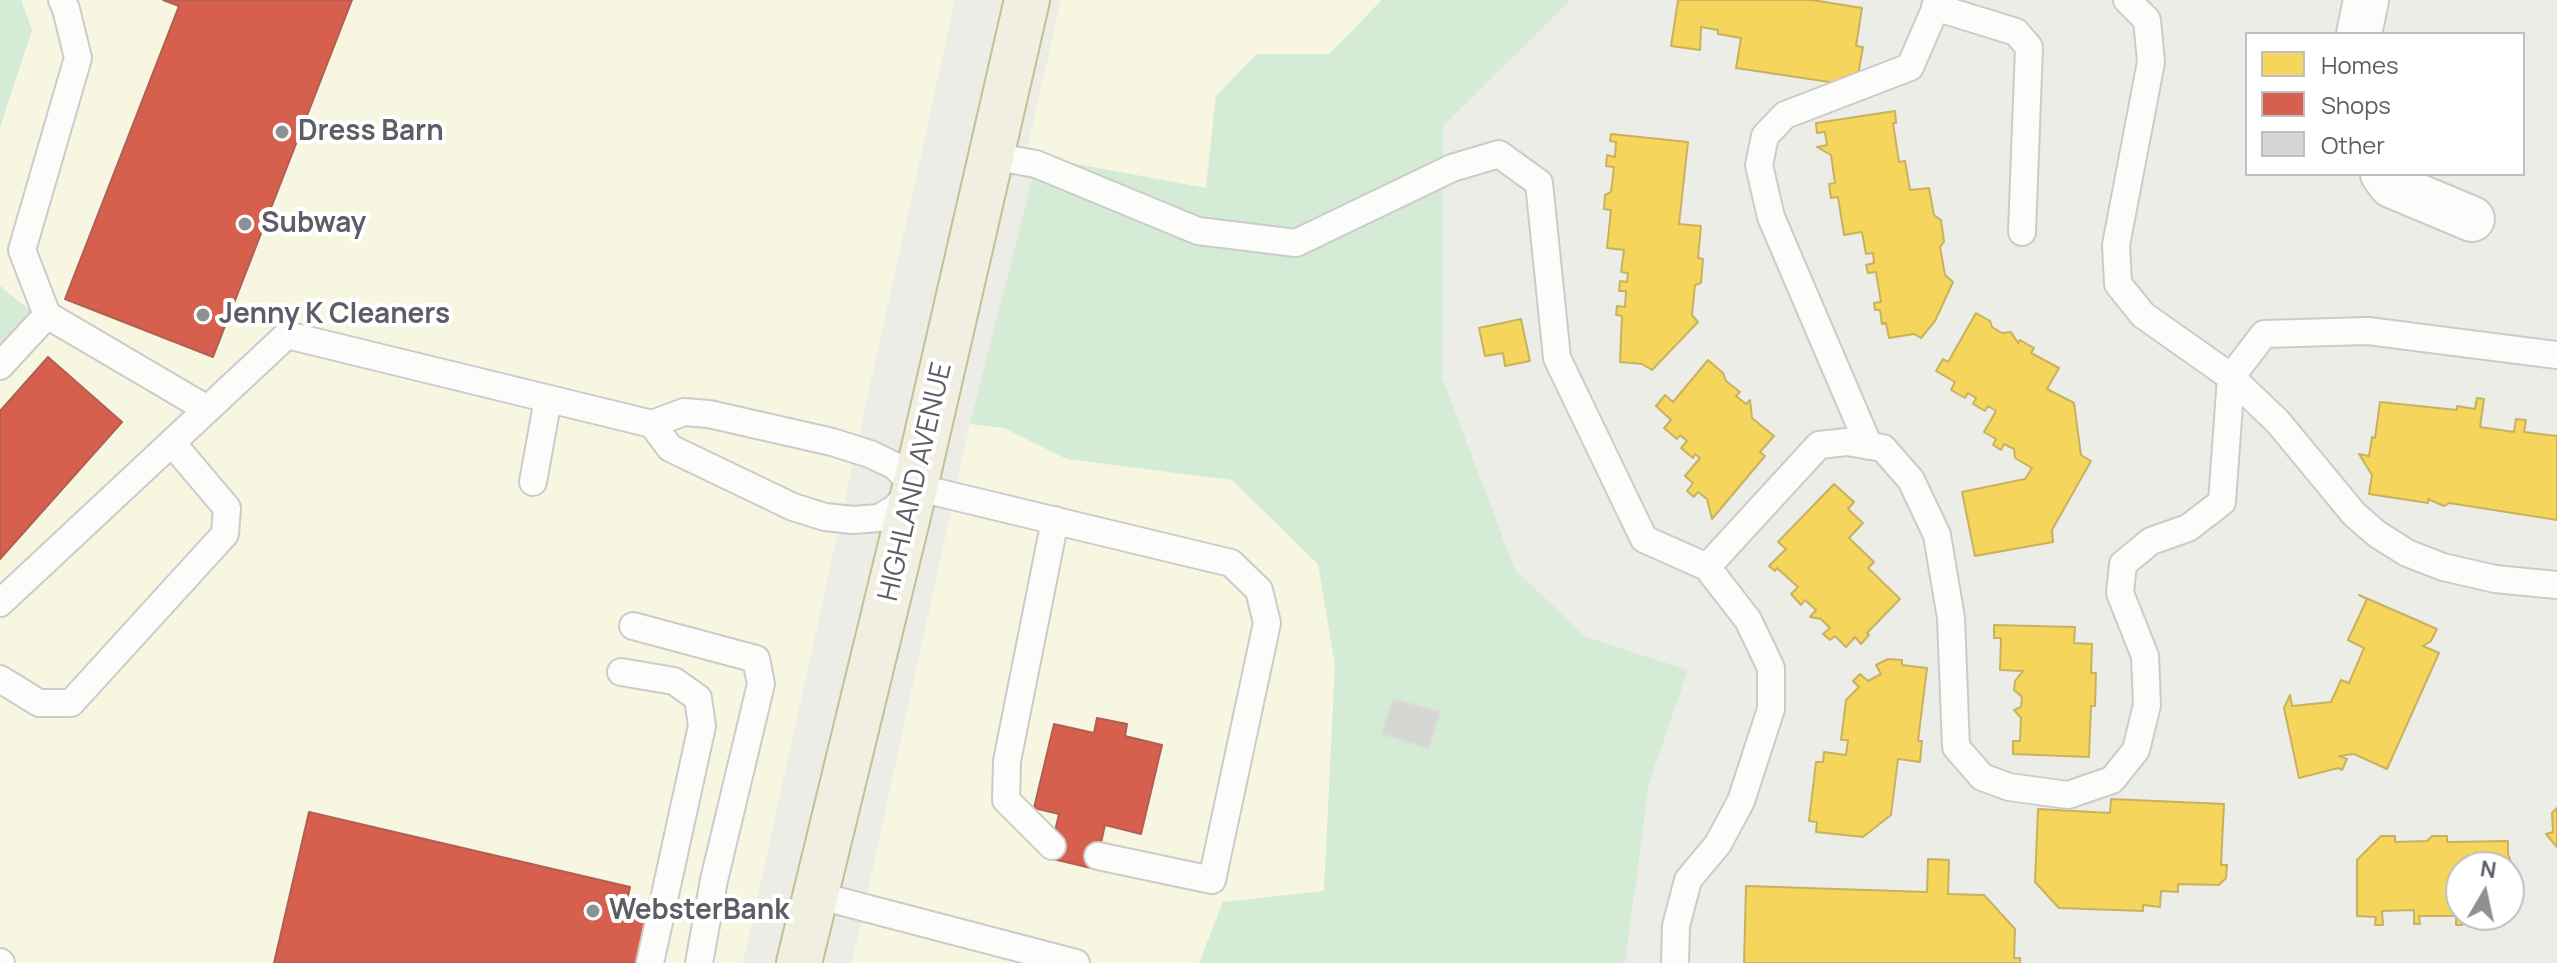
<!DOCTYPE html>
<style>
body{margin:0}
#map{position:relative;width:2557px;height:963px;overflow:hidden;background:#edede7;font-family:Manrope,sans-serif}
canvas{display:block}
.legend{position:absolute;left:2245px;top:32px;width:280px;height:144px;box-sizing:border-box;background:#fff;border:2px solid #bebfc2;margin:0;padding:10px 14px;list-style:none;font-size:24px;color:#5c5e66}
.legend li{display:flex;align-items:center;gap:16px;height:40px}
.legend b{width:40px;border:2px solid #bebfc2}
.north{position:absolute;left:2445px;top:851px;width:80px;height:80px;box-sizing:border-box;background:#fff;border:2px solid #bebfc2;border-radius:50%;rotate:9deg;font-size:22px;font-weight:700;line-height:32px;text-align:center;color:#5c5e66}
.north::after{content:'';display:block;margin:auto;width:28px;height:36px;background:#8f9093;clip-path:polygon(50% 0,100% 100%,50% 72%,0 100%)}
</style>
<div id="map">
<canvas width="2557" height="963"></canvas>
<ul class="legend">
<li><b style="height:22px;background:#f6d55c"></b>Homes</li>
<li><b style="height:22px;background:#d6604d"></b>Shops</li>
<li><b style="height:22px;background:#d6d6d2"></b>Other</li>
</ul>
<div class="north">N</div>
</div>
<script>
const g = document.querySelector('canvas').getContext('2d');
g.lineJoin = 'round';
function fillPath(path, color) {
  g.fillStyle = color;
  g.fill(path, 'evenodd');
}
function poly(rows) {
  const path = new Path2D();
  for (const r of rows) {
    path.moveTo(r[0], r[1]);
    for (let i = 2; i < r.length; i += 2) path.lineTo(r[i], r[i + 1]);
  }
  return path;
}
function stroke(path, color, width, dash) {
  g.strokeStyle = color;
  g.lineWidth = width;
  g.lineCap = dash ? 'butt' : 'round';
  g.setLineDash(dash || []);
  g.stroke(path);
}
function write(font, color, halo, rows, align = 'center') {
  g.font = font + ' Manrope,sans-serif';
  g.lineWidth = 8;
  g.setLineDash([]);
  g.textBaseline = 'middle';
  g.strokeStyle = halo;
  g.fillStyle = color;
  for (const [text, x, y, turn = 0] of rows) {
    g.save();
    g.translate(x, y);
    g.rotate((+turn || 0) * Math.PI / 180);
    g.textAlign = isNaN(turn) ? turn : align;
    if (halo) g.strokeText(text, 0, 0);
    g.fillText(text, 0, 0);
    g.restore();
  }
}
fillPath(poly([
 [21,0,955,0,743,963,0,963,0,351,33,313,0,286,0,127,32,30],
 [1061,0,1382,0,1329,54,1257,54,1216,96,1206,188,1026,155],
 [970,424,1004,428,1067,459,1232,480,1318,564,1335,665,1324,892,1224,902,1199,963,852,963]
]), '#f7f6e0');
fillPath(poly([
 [0,0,21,0,32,30,0,127],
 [1382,0,1570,0,1443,126,1442,377,1515,570,1586,637,1688,670,1649,783,1625,963,1199,963,1223,902,1324,891,1335,665,1318,564,1232,480,1067,459,1004,428,970,424,1038,157,1206,188,1216,96,1257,54,1329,54],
 [0,286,33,313,0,351]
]), '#d4ebd5');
const homes = poly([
 [1678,0,1812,0,1862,8,1856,46,1863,47,1856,86,1736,68,1741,38,1718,34,1718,30,1701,27,1700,50,1671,46,1678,0],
 [1895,111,1896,123,1893,123,1899,162,1905,161,1910,190,1929,188,1934,215,1941,220,1944,242,1940,247,1945,275,1953,282,1935,321,1921,338,1914,334,1889,338,1886,323,1882,324,1880,310,1875,310,1874,303,1881,302,1876,272,1868,273,1866,265,1874,263,1873,253,1866,254,1862,232,1844,235,1838,197,1831,198,1829,184,1835,183,1831,155,1817,147,1827,145,1825,132,1817,133,1816,123,1895,111],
 [1611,134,1688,142,1679,224,1701,226,1698,258,1703,259,1701,283,1695,285,1692,315,1698,322,1652,370,1642,364,1620,362,1622,316,1616,315,1617,306,1625,307,1626,291,1619,291,1620,281,1627,282,1628,273,1621,272,1624,250,1607,248,1611,210,1604,209,1605,195,1611,192,1614,167,1606,166,1607,155,1615,157,1616,142,1610,141,1611,134],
 [1976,313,1990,321,1992,327,2002,333,2011,332,2018,343,2020,340,2034,348,2031,353,2059,368,2047,389,2074,403,2081,455,2091,461,2052,530,2053,542,1975,556,1962,492,2025,479,2032,468,2015,458,2014,449,2004,444,2001,450,1993,445,1996,439,1984,432,1996,411,1988,406,1985,411,1973,404,1976,398,1968,393,1965,398,1951,390,1955,382,1936,371,1943,359,1948,362,1976,313],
 [1521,319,1530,361,1505,366,1503,353,1485,356,1479,328,1521,319],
 [1708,360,1723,373,1726,381,1740,392,1736,396,1746,404,1750,400,1752,418,1774,436,1760,452,1765,456,1712,519,1707,499,1698,492,1694,497,1687,491,1693,483,1685,476,1700,458,1695,454,1693,458,1681,448,1687,441,1680,435,1677,439,1664,428,1671,420,1656,406,1665,395,1673,402,1708,360],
 [2477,398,2484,399,2480,427,2514,432,2516,419,2526,420,2524,432,2557,436,2557,520,2449,503,2444,506,2428,499,2428,503,2369,494,2372,475,2359,454,2369,456,2372,437,2375,438,2380,402,2457,410,2457,406,2475,409,2477,398],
 [1834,484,1854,502,1848,509,1863,523,1849,538,1874,562,1868,568,1900,599,1867,633,1869,635,1861,644,1855,637,1846,647,1835,636,1830,640,1823,634,1830,628,1821,619,1810,617,1816,610,1805,600,1801,605,1791,594,1798,587,1777,568,1775,571,1769,566,1786,549,1778,542,1834,484],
 [2359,595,2437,629,2431,641,2423,646,2439,653,2387,769,2354,754,2339,756,2347,759,2342,770,2338,768,2299,778,2284,708,2290,695,2292,706,2331,702,2341,680,2349,683,2364,648,2348,640,2367,599,2359,595],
 [1994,625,2075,627,2074,643,2092,644,2091,673,2096,673,2095,706,2091,706,2089,757,2013,754,2013,741,2020,741,2021,718,2014,710,2021,707,2022,697,2014,690,2015,681,2023,671,2000,670,2001,638,1994,638,1994,625],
 [1888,659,1902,660,1902,665,1927,668,1918,741,1922,741,1920,762,1898,759,1891,815,1863,837,1816,832,1817,822,1809,821,1816,762,1823,762,1824,752,1846,755,1848,740,1841,740,1846,700,1859,687,1853,681,1860,674,1868,681,1881,674,1876,665,1888,659],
 [2111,799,2224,804,2221,865,2227,865,2226,878,2219,885,2178,884,2178,892,2161,891,2160,907,2143,905,2143,911,2059,908,2035,882,2038,809,2110,813,2111,799],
 [2557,808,2557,847,2546,834,2553,832,2552,813,2557,808],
 [2381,836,2395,836,2395,842,2427,841,2432,836,2447,836,2447,842,2508,841,2508,854,2513,867,2509,870,2509,867,2461,867,2462,925,2456,925,2456,916,2419,916,2420,924,2414,924,2414,910,2382,911,2383,925,2375,925,2376,917,2357,916,2357,860,2381,836],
 [1928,859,1949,860,1948,894,1984,895,2015,929,2014,958,2020,958,2020,963,1744,963,1746,886,1927,892,1928,859]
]);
fillPath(homes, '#f6d55c');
stroke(homes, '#c8b15f', 2);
const shops = poly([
 [163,0,352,0,213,357,65,299,179,6,163,0],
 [48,357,122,422,0,559,0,411,48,357],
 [1097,718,1127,724,1125,736,1162,745,1141,834,1105,825,1095,869,1049,858,1059,814,1034,808,1054,724,1094,733,1097,718],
 [309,812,630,887,624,915,657,923,648,963,274,963,309,812]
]);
fillPath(shops, '#d6604d');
stroke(shops, '#b15f54', 2);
const building = poly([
 [1393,699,1440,712,1429,748,1382,734,1393,699]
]);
fillPath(building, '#d6d6d2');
stroke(building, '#dcdcd6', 2);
const lane = poly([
 [62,0,66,9,78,58,22,250,47,315,207,409],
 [1935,7,2016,32,2029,47,2022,232],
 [991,156,1036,164,1198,231,1296,243,1452,168,1499,154,1539,183,1557,358,1644,539,1707,567],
 [2557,355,2368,331,2264,334,2231,377,2278,422,2354,514,2377,534,2407,553,2443,567,2495,579,2557,585],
 [0,366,47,315],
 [652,424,670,448,793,507,825,517,853,520,879,518,894,509,911,492],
 [1869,446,1771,217,1759,165,1765,136,1785,115,1910,67,1939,0],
 [533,482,548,399],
 [0,603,287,335,652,424,684,412,709,414,832,442,870,454,895,466,915,487,1231,563,1259,590,1267,623,1212,880,1098,856],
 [633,626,756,659,761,684,714,880,699,963],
 [621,672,674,681,698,698,702,726,650,963],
 [0,679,39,703,71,703,225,534,227,508,172,443],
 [1052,846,1006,800,1007,761,1055,520],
 [816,895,1076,963],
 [0,962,1,963],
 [1675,963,1676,926,1688,880,1718,844,1741,801,1771,709,1771,668,1748,620,1707,567,1819,445,1847,442,1883,448,1911,480,1937,535,1951,618,1956,747,1982,777,2009,787,2068,795,2112,780,2136,750,2147,705,2145,656,2120,593,2123,564,2151,541,2188,528,2222,502,2231,377,2143,315,2118,284,2116,245,2151,62,2147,20,2127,0]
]);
const street = poly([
 [2359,34,2366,0],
 [2383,174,2391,185,2472,219]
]);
const highway = poly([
 [799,963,915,487,1027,0]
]);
stroke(lane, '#cbcbca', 30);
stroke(street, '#cbcbca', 48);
stroke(highway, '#c5c093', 48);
stroke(lane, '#fcfcfb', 26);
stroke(street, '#fcfcfb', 44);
stroke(highway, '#f0efe1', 44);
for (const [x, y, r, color] of [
 [282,132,8,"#8f9093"],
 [245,224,8,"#8f9093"],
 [203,315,8,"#8f9093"],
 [593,911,8,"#8f9093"]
]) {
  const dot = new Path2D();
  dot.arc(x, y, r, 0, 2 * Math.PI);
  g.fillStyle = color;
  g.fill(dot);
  stroke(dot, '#fff', 3);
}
write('bold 28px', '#5c5e66', '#fff', [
 ["Dress Barn",298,132],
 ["Subway",261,224],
 ["Jenny K Cleaners",219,315],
 ["WebsterBank",609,911]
], 'left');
write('28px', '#5c5e66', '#fff', [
 ["HIGHLAND AVENUE",916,482,-77]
]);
</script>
